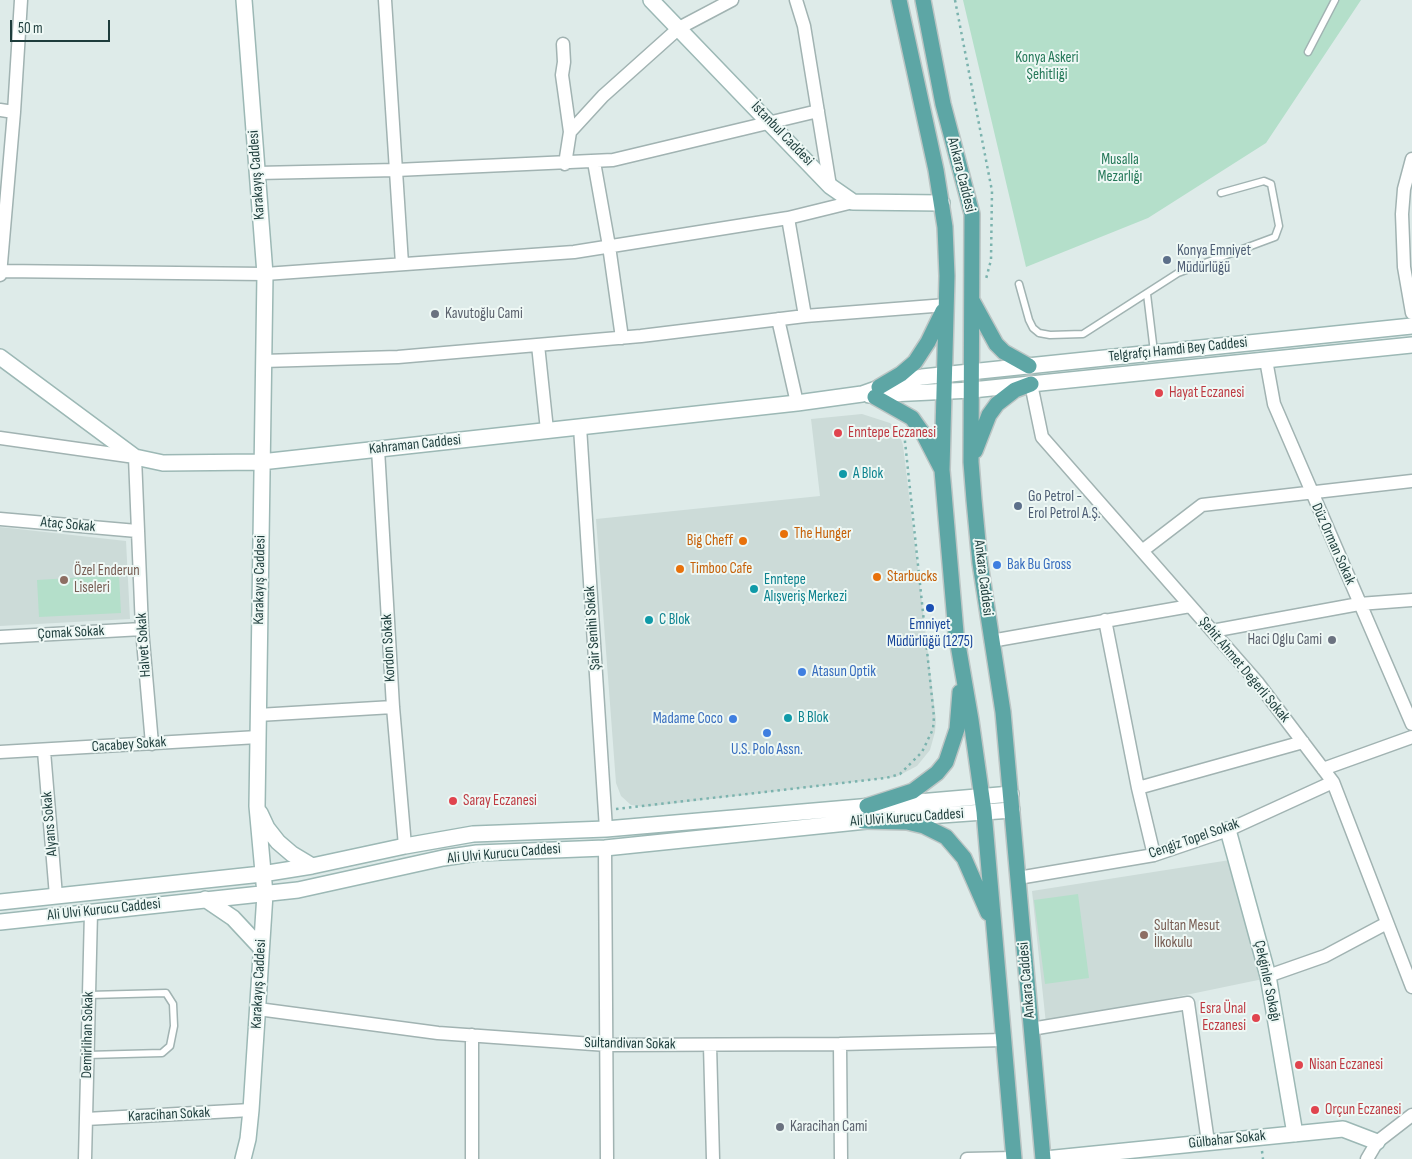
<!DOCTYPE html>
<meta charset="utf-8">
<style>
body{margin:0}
#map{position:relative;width:1412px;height:1159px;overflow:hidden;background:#deebe9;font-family:"Sofia Sans Condensed",sans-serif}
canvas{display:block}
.scale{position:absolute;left:10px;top:20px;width:100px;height:22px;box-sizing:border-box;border:2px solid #1e3d3c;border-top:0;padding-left:6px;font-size:15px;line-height:18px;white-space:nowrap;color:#1e3d3c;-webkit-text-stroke:4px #eef8f5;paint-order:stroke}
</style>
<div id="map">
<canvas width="1412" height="1159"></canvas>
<div class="scale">50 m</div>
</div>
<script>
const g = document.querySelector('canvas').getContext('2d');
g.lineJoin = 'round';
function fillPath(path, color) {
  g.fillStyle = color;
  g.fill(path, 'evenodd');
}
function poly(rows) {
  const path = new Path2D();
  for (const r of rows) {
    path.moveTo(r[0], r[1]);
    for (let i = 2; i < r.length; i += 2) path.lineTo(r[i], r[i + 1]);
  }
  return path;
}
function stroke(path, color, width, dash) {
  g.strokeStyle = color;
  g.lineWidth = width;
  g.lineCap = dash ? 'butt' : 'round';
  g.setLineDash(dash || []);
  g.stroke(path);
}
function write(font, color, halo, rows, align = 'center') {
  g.font = font + ' "Sofia Sans Condensed",sans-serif';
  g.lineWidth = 4;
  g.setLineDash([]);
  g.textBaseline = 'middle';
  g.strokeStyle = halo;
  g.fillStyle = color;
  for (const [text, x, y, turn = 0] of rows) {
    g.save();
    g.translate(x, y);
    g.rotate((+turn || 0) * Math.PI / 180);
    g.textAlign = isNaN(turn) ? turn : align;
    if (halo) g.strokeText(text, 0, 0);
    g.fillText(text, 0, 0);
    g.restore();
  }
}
fillPath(poly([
 [862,414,890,423,898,430,903,445,936,720,935,732,930,750,917,766,896,777,644,807,631,805,621,796,616,783,596,519,820,496,811,419],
 [0,527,126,541,130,619,0,626],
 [1230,860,1263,979,1046,1024,1032,891]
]), '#ccdbd8');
fillPath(poly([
 [963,0,1361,0,1266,143,1148,218,1026,267],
 [119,575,121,613,39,617,37,580],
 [1078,894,1089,978,1045,984,1034,900]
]), '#b4dfca');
const lane = poly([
 [1308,52,1335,0],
 [1019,284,1029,320,1033,328,1039,333,1050,335,1083,334,1178,273,1275,237,1279,226,1271,184,1264,181,1221,193],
 [1147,294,1154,352],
 [87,1055,162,1053,170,1046,174,1026,173,1004,166,993,89,995]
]);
const street = poly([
 [385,0,402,264],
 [796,0,804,26,830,186],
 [563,44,564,62,562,75,570,132],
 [0,110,14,112],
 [1412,159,1404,189,1402,214,1404,267,1412,313],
 [594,162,609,246,622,338],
 [565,164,570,132,603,96,679,28,732,0],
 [257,173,396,170,613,160,818,111],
 [788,218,805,316],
 [1,271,265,274,574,252,788,218,853,202],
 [0,275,14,112,21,0],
 [778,319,797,403],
 [538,345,547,430],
 [1266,360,1274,404,1412,724],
 [263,361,398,357,641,336,805,316,946,305],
 [1031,384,1042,437,1258,683,1333,782,1412,987],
 [580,427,606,829],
 [0,438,135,457,142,629,152,744],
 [378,449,393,707,405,846],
 [0,519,137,531],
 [1142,551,1202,505,1412,481],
 [1105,620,1138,788,1154,855],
 [1212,631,1359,604,1412,600],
 [0,637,142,629],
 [991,641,1190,606],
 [258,715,393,707],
 [44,751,56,896],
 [0,752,258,737],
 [1323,769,1412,737],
 [1138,788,1303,742],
 [605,848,607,1159],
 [1018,878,1154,855,1228,830,1333,782],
 [1268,976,1325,956,1387,923],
 [258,1009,438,1033,607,1045,840,1044,1003,1040],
 [1031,1029,1188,1003,1208,1142],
 [472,1035,472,1159],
 [840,1044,841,1159],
 [710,1045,713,1159],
 [86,1119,251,1110],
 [85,1159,91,912],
 [967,1159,1014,1158],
 [1367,1159,1377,1142,1412,1115]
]);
const secondary = poly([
 [651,0,830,186,853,202,942,203],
 [0,357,135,457,163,463,261,462,797,403,862,394,893,383,922,377,1412,326],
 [869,395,972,390,1412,345],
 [260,813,267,828,278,842,292,854,312,866],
 [899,818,1012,810],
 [1228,830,1268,976,1295,1134],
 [205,899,233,918,261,948],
 [0,902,262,874,312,866,405,846,473,834,606,829,1011,794],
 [0,922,298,890,443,858,477,853,605,848,876,820],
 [243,1159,248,1139,251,1110,265,894,257,806,265,274,244,0],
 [1045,1159,1343,1129,1377,1142]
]);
const primary = poly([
 [899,0,936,170,945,227,947,276,942,470,956,633,971,720,984,812,1014,1159],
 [923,0,943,104,972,214,971,462,974,500,980,563,1003,712,1043,1159],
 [973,302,996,344,1004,352,1029,366],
 [879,387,901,374,915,362,928,342,943,311],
 [875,397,912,418,924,435,941,468],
 [975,451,989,415,997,404,1015,390,1031,384],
 [867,806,913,791,937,773,946,762,957,729,960,692],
 [863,821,907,822,924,826,946,837,964,858,988,913]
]);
stroke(lane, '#a1b3b2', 9);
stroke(street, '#a1b3b2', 15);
stroke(secondary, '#9cb8b5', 18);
stroke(primary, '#bcc5c4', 18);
stroke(poly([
 [955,0,992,191,991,260,986,279],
 [616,809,886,778,900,774,922,752,933,729,934,717,904,432],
 [1262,1151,1263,1159]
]), '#7bb3ae', 2.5, [2.5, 4]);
stroke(lane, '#fff', 6);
stroke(street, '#fff', 12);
stroke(secondary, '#fff', 15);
stroke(primary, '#5da6a5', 15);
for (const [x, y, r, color] of [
 [1167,260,5,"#5c6f8a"],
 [435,314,5,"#6b7280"],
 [1159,393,5,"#e0444e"],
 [838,433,5,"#e0444e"],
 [843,474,5,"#0f9aa8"],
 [1018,506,5,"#5c6f8a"],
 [784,534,5,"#e8710a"],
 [743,541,5,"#e8710a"],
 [997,565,5,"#3f7fe0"],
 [680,569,5,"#e8710a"],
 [877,577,5,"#e8710a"],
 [64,580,5,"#8d6e63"],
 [754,589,5,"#0f9aa8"],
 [930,608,5,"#1a4fb4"],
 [649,620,5,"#0f9aa8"],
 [1332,640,5,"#6b7280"],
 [802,672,5,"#3f7fe0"],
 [788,718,5,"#0f9aa8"],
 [733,719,5,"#3f7fe0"],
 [767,733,5,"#3f7fe0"],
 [453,801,5,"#e0444e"],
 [1144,935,5,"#8d6e63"],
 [1256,1018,5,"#e0444e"],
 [1299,1065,5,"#e0444e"],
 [1315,1110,5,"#e0444e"],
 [780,1127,5,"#6b7280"]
]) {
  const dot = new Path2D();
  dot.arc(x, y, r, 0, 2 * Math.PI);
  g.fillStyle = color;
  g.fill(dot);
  stroke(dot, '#eef8f5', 2);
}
write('15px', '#247858', '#eef8f5', [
 ["Konya Askeri",1047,58],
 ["Şehitliği",1047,75],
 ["Musalla",1120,160],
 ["Mezarlığı",1120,177]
]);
write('15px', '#1e3d3c', '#eef8f5', [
 ["İstanbul Caddesi",782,134,46],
 ["Karakayış Caddesi",257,175,-94],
 ["Ankara Caddesi",961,175,76],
 ["Telgrafçı Hamdi Bey Caddesi",1178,350,-6],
 ["Kahraman Caddesi",415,445,-6],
 ["Ataç Sokak",68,525,5],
 ["Düz Orman Sokak",1333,544,66],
 ["Ankara Caddesi",983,578,83],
 ["Karakayış Caddesi",260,580,-89],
 ["Şair Senihi Sokak",593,628,-94],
 ["Çomak Sokak",71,633,-3],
 ["Halvet Sokak",144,645,-94],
 ["Kordon Sokak",389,648,-93],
 ["Şehit Ahmet Değerli Sokak",1244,670,50],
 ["Cacabey Sokak",129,745,-4],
 ["Ali Ulvi Kurucu Caddesi",907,818,-4],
 ["Alyans Sokak",50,824,-95],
 ["Cengiz Topel Sokak",1194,839,-19],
 ["Ali Ulvi Kurucu Caddesi",504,854,-5],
 ["Ali Ulvi Kurucu Caddesi",104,910,-6],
 ["Ankara Caddesi",1027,980,-95],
 ["Çekginler Sokağı",1267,981,78],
 ["Karakayış Caddesi",259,984,-87],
 ["Demirlihan Sokak",88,1035,-89],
 ["Sultandivan Sokak",630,1044,1],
 ["Karacihan Sokak",169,1115,-3],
 ["Gülbahar Sokak",1227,1140,-6]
]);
write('15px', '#4e5e75', '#eef8f5', [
 ["Konya Emniyet",1177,251],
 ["Müdürlüğü",1177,268],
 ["Go Petrol -",1028,497],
 ["Erol Petrol A.Ş.",1028,514]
], 'left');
write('15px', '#5b616d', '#eef8f5', [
 ["Kavutoğlu Cami",445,314],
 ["Haci Oglu Cami",1322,640,"right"],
 ["Karacihan Cami",790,1127]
], 'left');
write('15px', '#be3a42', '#eef8f5', [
 ["Hayat Eczanesi",1169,393],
 ["Enntepe Eczanesi",848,433],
 ["Saray Eczanesi",463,801],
 ["Esra Ünal",1246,1009,"right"],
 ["Eczanesi",1246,1026,"right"],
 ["Nisan Eczanesi",1309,1065],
 ["Orçun Eczanesi",1325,1110]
], 'left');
write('15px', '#0d838f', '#eef8f5', [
 ["A Blok",853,474],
 ["Enntepe",764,580],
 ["Alışveriş Merkezi",764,597],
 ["C Blok",659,620],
 ["B Blok",798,718]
], 'left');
write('15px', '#c56008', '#eef8f5', [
 ["The Hunger",794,534],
 ["Big Cheff",733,541,"right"],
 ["Timboo Cafe",690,569],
 ["Starbucks",887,577]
], 'left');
write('15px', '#366cbe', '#eef8f5', [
 ["Bak Bu Gross",1007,565],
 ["Atasun Optik",812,672],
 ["Madame Coco",723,719,"right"],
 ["U.S. Polo Assn.",767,750,"center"]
], 'left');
write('15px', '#785e54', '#eef8f5', [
 ["Özel Enderun",74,571],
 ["Liseleri",74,588],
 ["Sultan Mesut",1154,926],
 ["İlkokulu",1154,943]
], 'left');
write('15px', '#164399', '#eef8f5', [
 ["Emniyet",930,625],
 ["Müdürlüğü (1275)",930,642]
]);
</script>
